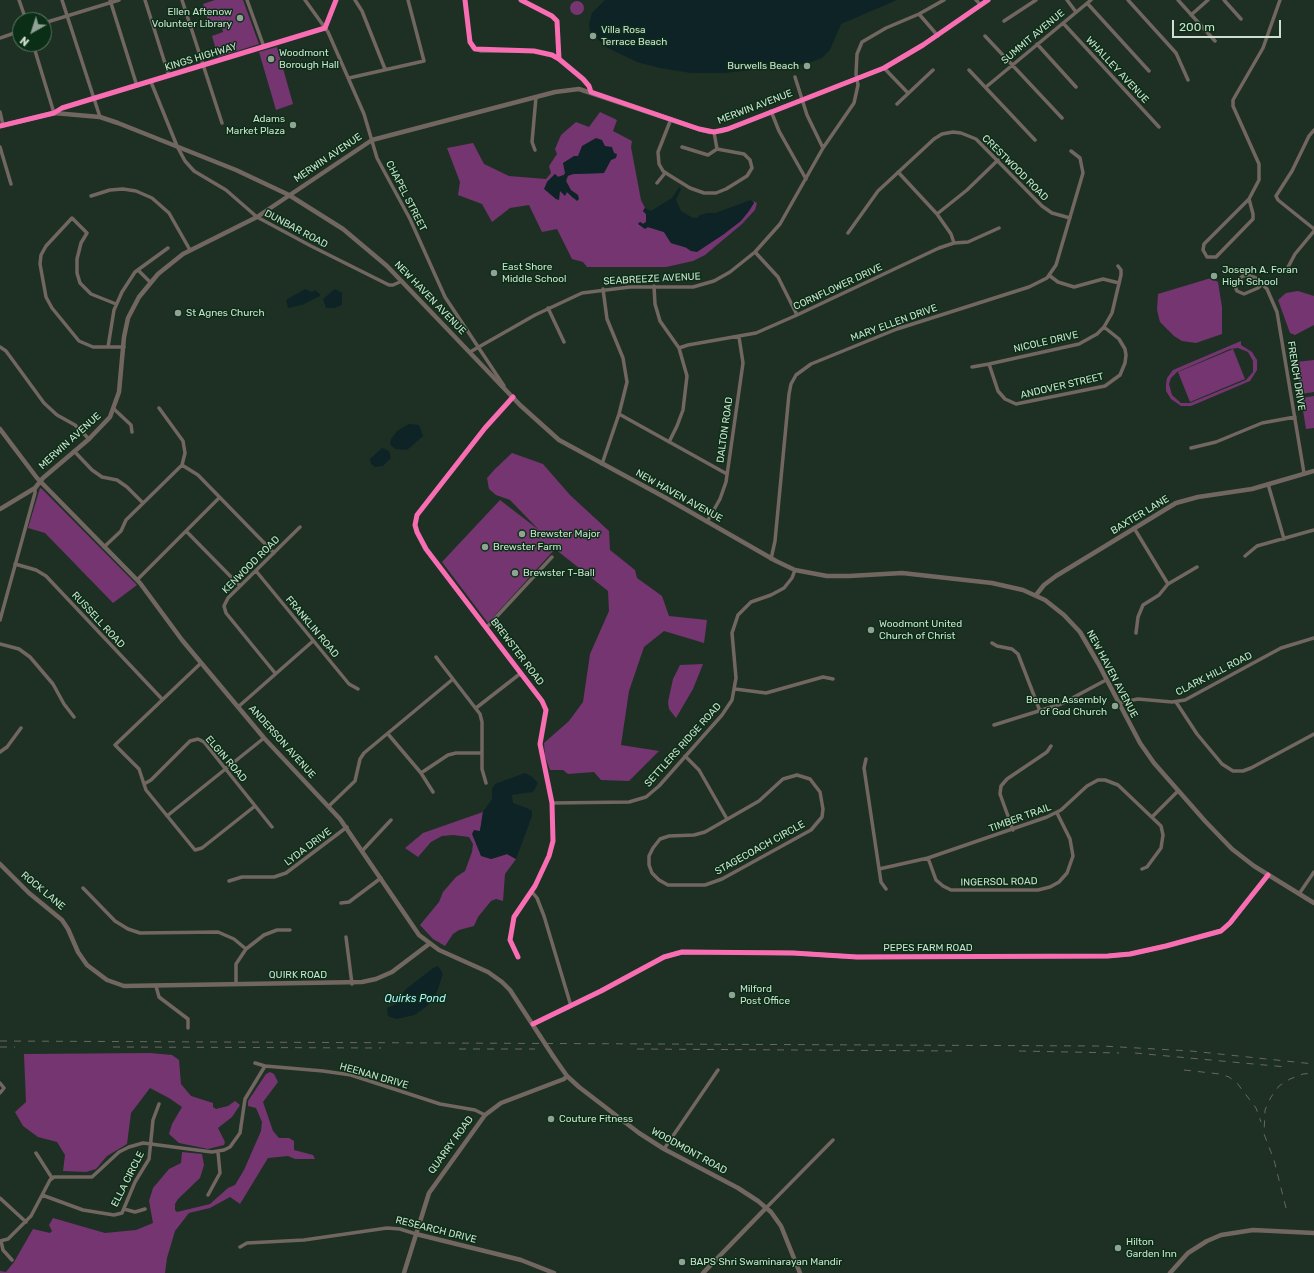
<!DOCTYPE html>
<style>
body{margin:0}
#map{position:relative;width:1314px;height:1273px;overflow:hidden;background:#1e3024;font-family:Rubik,sans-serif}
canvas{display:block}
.north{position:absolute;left:12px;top:12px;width:40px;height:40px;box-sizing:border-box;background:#0b2e16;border:1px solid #587560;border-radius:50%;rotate:219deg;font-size:11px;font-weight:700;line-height:16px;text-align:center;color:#cce0d0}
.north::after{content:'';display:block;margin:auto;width:14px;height:18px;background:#8fa294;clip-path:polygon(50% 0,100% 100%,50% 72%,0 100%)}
.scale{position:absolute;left:1172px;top:20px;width:109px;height:18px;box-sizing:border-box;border:2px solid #cce0d0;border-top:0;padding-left:5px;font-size:12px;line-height:14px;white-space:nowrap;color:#cce0d0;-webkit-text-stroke:3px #0b2e16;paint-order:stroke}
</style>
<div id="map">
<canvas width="1314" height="1273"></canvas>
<div class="north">N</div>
<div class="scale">200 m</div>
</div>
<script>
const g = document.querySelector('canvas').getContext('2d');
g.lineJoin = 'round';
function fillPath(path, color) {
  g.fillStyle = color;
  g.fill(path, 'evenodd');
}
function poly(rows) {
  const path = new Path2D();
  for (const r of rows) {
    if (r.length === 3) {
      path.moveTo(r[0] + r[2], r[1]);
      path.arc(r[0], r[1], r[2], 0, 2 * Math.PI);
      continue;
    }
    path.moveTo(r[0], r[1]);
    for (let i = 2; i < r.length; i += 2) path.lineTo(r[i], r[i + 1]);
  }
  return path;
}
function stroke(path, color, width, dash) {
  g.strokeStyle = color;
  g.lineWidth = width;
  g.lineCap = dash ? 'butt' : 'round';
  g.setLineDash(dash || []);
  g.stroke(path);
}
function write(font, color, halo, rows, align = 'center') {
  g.font = font + ' Rubik,sans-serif';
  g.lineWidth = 3;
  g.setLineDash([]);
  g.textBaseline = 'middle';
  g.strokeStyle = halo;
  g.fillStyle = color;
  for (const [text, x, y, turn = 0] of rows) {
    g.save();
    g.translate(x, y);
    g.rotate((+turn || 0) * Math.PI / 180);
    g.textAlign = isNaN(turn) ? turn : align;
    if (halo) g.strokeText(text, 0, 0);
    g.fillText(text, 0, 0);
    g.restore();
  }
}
fillPath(poly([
 [215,0,243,0,259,44,218,57,212,36,223,32,221,23,210,27,203,4],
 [577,8,7],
 [277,47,293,104,276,110,259,52],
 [600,112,617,120,613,131,632,141,631,147,641,200,645,208,643,211,646,214,646,222,643,224,640,222,638,224,664,232,671,243,697,251,724,234,754,203,753,201,757,203,755,210,742,224,705,255,693,261,666,267,587,267,583,262,572,259,557,229,542,232,529,205,510,208,492,222,482,204,458,195,460,182,447,148,473,143,484,164,509,176,546,179,551,173,549,166,557,154,555,149,561,135,576,122,589,127],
 [578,157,604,173,569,174,566,181,574,199,567,192,560,191,556,199,551,194,547,182,555,174,558,177,564,175],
 [1211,278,1218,282,1222,307,1222,334,1196,343,1182,341,1174,336,1160,322,1157,310,1158,294],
 [1298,291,1314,296,1314,325,1295,335,1290,333,1278,300,1286,293],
 [1241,341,1241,345,1252,352,1257,360,1257,370,1250,381,1191,406,1181,406,1171,399,1166,391,1166,384,1167,378,1173,370],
 [1238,348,1248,352,1253,361,1253,372,1246,380,1190,403,1181,403,1172,395,1169,384,1171,378,1177,372,1230,349],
 [1233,349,1245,379,1190,402,1178,372],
 [1314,360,1314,392,1301,394,1296,362],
 [1314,396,1314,428,1306,429,1301,398],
 [512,453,543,464,570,495,609,531,610,550,635,570,637,578,662,596,669,616,707,620,704,643,664,631,644,647,629,691,621,745,659,751,629,781,601,780,594,772,568,774,563,770,550,770,545,756,544,743,569,721,583,702,590,654,609,611,608,591,555,549,488,623,442,562,500,500,539,530,510,500,496,495,489,489,487,478,495,469],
 [40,488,42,489,137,585,113,603,45,533,28,528],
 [703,664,693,689,676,718,669,709,668,702,673,679,680,665],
 [483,812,480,831,491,859,507,854,516,859,505,874,503,901,496,899,491,901,478,917,474,926,459,930,453,934,445,946,433,939,420,925,439,902,443,892,456,877,465,871,472,852,473,844,469,837,453,835,442,836,431,842,418,857,405,848,423,833],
 [150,1053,172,1055,179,1060,181,1084,191,1096,213,1103,213,1107,216,1109,228,1106,235,1101,240,1105,232,1117,218,1128,225,1142,224,1145,208,1149,179,1143,169,1134,172,1124,182,1107,169,1098,150,1088,131,1113,127,1144,107,1156,96,1169,86,1172,63,1171,65,1155,57,1142,38,1137,23,1126,15,1112,26,1102,24,1054],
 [270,1072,274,1074,278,1082,263,1102,273,1131,279,1138,289,1138,294,1141,294,1150,313,1155,315,1159,295,1159,288,1156,268,1158,240,1204,230,1197,210,1208,189,1213,175,1231,167,1258,165,1273,0,1273,0,1271,6,1272,14,1262,33,1229,50,1233,52,1231,49,1225,53,1218,105,1233,136,1230,153,1223,149,1201,153,1188,169,1169,181,1163,182,1152,202,1154,204,1165,200,1178,178,1199,175,1204,175,1210,177,1212,210,1204,228,1188,235,1185,244,1170,261,1131,262,1122,256,1108,248,1106,248,1101,266,1074]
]), '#753570');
fillPath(poly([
 [605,0,897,0,841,24,830,50,822,58,805,64,724,73,691,73,660,68,637,62,606,47,590,32,589,24,592,13],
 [596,138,602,140,605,146,612,147,614,153,617,154,616,158,611,160,604,173,574,174,567,176,566,181,571,190,578,195,579,199,577,201,567,192,565,196,560,191,559,200,556,199,544,189,547,182,555,174,558,177,564,175,565,173,563,163,574,156,578,156,582,146],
 [679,187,681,189,676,200,681,211,693,218,697,218,700,215,708,213,715,213,751,200,754,203,749,211,741,221,724,234,697,252,691,251,685,247,671,243,664,232,648,227,645,229,638,224,640,222,643,224,646,222,646,214,643,211,645,208,651,211,672,198],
 [305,289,312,292,315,290,320,294,320,296,302,305,288,308,286,300],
 [335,289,342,293,342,305,334,308,326,308,323,299],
 [409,424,419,425,423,436,407,450,395,449,390,444,391,439,397,431],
 [382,448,389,451,391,458,383,466,375,467,371,464,370,459],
 [525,773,531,776,538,783,533,792,512,795,513,803,527,808,532,811,532,816,516,859,507,854,491,859,481,856,472,834,474,830,480,831,483,812,492,799,492,789,495,784],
 [438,966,443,974,437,992,427,1006,415,1015,396,1019,388,1016,387,1008,398,1003,405,990,433,968]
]), '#0e2326');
stroke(poly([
 [19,0,26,20],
 [62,0,100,117],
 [110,0,137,86],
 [145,0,169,76],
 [182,0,222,123],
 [247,0,264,47],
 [305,0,328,32,364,114,377,158,410,219,445,297,504,386],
 [355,0,362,11,385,69],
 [465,0,470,42,473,48,481,51,534,51,552,55,559,59,583,79,589,86,591,92],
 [521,0,552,16,557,21,559,59],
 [976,0,981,5],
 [1067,0,1076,12],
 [1128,0,1176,53,1188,80],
 [1178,0,1215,41],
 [1224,0,1241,19],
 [1087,3,1149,71],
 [919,14,938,36],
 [1191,15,1208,0],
 [1004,21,1036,0],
 [44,23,119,0],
 [1063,23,1159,127],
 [985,36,1062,118],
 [0,38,20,31],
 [33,44,54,113,62,108,325,28,336,0],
 [1037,44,1076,87],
 [884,68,908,93],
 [969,70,1035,140],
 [795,77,807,115,823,148],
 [349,78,424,61,408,0],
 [151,82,177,146,185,161,194,171,226,190,257,217,311,246,389,285,393,285,402,281],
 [986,87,1091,0],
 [897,104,933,70],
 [771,111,779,131,806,179],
 [0,112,3,125],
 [671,119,658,152,659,164,663,171,669,175,690,188,704,193,716,193,726,189,747,176,752,168,750,160,744,154,717,149,714,132],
 [1314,130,1309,136,1292,171,1276,196,1278,200,1314,229],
 [0,147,11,184],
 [682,147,708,155,717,149],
 [535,150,532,142,536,97],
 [898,172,937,214,951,234,954,243],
 [657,183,665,173],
 [91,196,110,190,123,189,136,191,152,198,169,213,190,250],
 [1249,199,1253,214,1253,219,1216,257,1207,257,1203,250,1204,244,1249,199,1259,180,1259,164,1233,106,1233,100,1263,48,1280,0],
 [937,214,967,190,998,160],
 [848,233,878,191,934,139,942,134,953,132,961,133,976,139,1042,206,1052,213,1070,218],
 [755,252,778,277,797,315],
 [1287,269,1295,254,1314,231],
 [138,270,150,282],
 [1050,276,1058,282,1074,287,1103,279,1119,283],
 [1262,284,1258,288,1244,294,1237,291,1235,286,1236,281,1243,276,1248,275,1256,278,1267,289,1277,312,1304,473],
 [654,286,655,304,660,321,679,348,687,376,683,410,677,426,669,442],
 [116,304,91,294,80,283,77,273,77,259,81,243,87,233,72,218,46,246,41,255,40,264,46,297,52,308,79,341,93,347,124,347],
 [548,308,564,342],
 [0,347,6,351,44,403,57,415,75,425,89,439],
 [108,347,114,310,122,292,135,272,168,248],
 [679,348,688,345,756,333,797,315,939,248,954,243,968,242,999,228],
 [470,352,535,315,582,293,630,287,693,287,714,281,730,272,755,252,780,224,823,148,854,103,858,85,856,74,857,54,862,42,886,28,919,14,944,0],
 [989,364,1079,344,1097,334,1104,327,1112,313,1121,275,1121,270,1118,266],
 [972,367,989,364,998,391,1005,399,1016,404,1105,386,1120,375,1125,363,1126,355,1125,349,1119,339,1104,327],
 [513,397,485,428,417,515,415,525,417,532,426,549,542,701,546,710,540,744,552,803,553,841,549,856,535,886,514,917,510,940,518,957],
 [114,409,131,425,132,432],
 [619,414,727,474],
 [1191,448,1216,442,1262,423,1295,417],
 [74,451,92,470,102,477,117,480,127,487,143,503],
 [602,464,619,414,627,382,623,358,607,319,603,289],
 [182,465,198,475,274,553],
 [1268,484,1284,539],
 [707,522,720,499,726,482,743,363,739,337],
 [1134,528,1168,584],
 [186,531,240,586],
 [104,547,121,531,126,520,182,465,185,453,183,441,159,408],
 [1245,556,1257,546,1314,530],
 [771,559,775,541,789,394,791,384,796,375,811,364,897,329,1029,287,1047,278,1056,265,1083,173,1080,158,1071,151],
 [15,564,36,570,46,576,162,699],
 [256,571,349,684,358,689],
 [137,580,219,498],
 [0,620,35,493,35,488],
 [487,627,552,557],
 [1136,633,1138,617,1143,605,1159,595,1168,584,1197,567],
 [992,643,997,646,1012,649,1018,654,1040,711],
 [0,644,19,649,30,657,53,684,64,704,74,717],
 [436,657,480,714,482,722,482,769,486,783],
 [201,663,115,745,139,769,146,790,195,850,202,848,255,806],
 [275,673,226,613,224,606,228,598,300,527],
 [735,689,766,693,823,677,833,679],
 [1176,702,1197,734,1222,764,1233,771,1243,771,1251,768,1314,734],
 [1118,703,1138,699,1172,702,1185,700,1281,648,1314,638],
 [238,707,313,641],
 [476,708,521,673],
 [994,725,1061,704,1106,680],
 [388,734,421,773,433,792],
 [0,752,7,747,21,728],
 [685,756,699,770,727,819],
 [866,759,864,768,881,882,886,889],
 [421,773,448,755,456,753,482,753],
 [797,775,810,779,820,792,823,809,822,817,811,830,722,879,705,885,668,885,659,880,652,873,649,865,649,856,653,848,660,839,669,836,694,835,705,832,759,801,783,779,797,775],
 [144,784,151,780,190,741,198,739,204,742,272,827],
 [552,803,629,802,646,797,659,786,722,715,732,700,736,678,732,633,738,615,751,602,771,595,784,588,792,578,795,570],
 [329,806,355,781,360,759,364,753,453,679],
 [167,816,264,738],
 [1153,816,1178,791],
 [1013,830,1000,794,1001,786,1007,779,1047,752,1051,746],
 [363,850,391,820],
 [928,858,936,880,943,886,951,890,1038,890,1050,887,1059,882,1067,873,1073,856,1070,839,1057,813],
 [879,869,928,858,1047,817,1061,810,1087,786,1098,780,1105,780,1118,785,1161,826,1163,835,1161,848,1147,867,1142,869],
 [229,881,242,877,274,877,286,873,347,827],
 [83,888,115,921,128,929,140,933,218,932,234,939,246,949],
 [532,892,537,898,544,916,571,1006],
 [1299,894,1314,872],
 [341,903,349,902,381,878],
 [346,937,352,984],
 [236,984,236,964,246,949,264,935,277,930,290,930],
 [156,986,159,997,188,1019,188,1028],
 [255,1063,265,1066,323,1071,351,1075,440,1104,475,1110,485,1115],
 [0,1083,4,1088,0,1093],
 [664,1149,718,1070],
 [36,1153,52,1178],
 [42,1195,83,1210,114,1215,122,1213,135,1182,149,1159,153,1120,159,1104],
 [208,1195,220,1173,218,1152],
 [0,1198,26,1222],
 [766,1208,833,1140],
 [124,1209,135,1212,145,1209],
 [0,1241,8,1239,31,1216,50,1180,54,1177,92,1177,119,1152,129,1147,143,1143,212,1152,224,1150,230,1147,240,1133,245,1099,265,1066],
 [1,1241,3,1250,12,1260],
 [240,1247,247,1243,304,1240,387,1228,400,1229,416,1234]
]), '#726660', 3.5);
stroke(poly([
 [0,126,54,113,100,117,118,123,236,170,289,195,343,229,387,266,520,405,559,440,666,498,776,561,795,570,827,576,849,576,902,573,992,583,1023,590,1045,600,1064,615,1080,632,1098,663,1140,743,1154,763,1205,821,1232,849,1254,866,1314,903],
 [0,429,37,478,140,583,182,640,264,738,340,819,419,935,439,950,488,972,502,982,510,990,540,1036],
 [0,509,35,488,43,478,89,439,110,417,119,392,124,337,128,318,139,297,158,274,183,254,257,217,372,140,555,92,579,89,699,129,710,132,722,131,884,68,923,45,988,0],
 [1036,595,1044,585,1056,576,1176,503,1198,497,1252,489,1314,471],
 [0,864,29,893,62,920,68,929,78,952,87,965,107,980,124,986,362,982,376,979,392,972,429,944],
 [533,1024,601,991,664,957,682,952,793,953,857,957,1108,956,1130,954,1166,946,1221,931,1230,923,1268,875],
 [553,1056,567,1076,579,1087,639,1133,664,1149,738,1188,758,1201,771,1212,781,1226,800,1273],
 [416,1234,521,1260,554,1273],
 [404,1273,429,1193,485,1115,501,1103,564,1079,567,1076],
 [703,1273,766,1208],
 [1170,1273,1188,1253,1207,1241,1221,1235,1253,1230,1314,1233]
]), '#726760', 4.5);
stroke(poly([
 [0,1041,1102,1046,1191,1051,1314,1064],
 [0,1047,15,1047],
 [113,1047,381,1048],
 [459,1049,535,1049],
 [637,1049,955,1051],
 [1019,1051,1119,1053],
 [1135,1053,1286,1067],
 [1184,1070,1220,1074,1229,1077,1237,1083,1256,1108,1261,1122],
 [1286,1208,1274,1160,1264,1134,1265,1110,1271,1097,1279,1086,1290,1079,1303,1074,1314,1073]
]), '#696760', 1, [7, 7]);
stroke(poly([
 [540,1036,553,1056]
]), '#726760', 4.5);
stroke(poly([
 [465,0,470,42,475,49,534,51,552,55,559,59,583,79,589,86,591,92,699,129,714,132,728,129,884,68,923,45,988,0],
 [521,0,552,16,557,21,559,59],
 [0,126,54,113,62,108,325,28,336,0],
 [513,397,485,428,417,515,415,525,417,532,426,549,542,701,546,710,540,744,552,803,553,841,549,856,535,886,514,917,510,940,518,957],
 [533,1024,601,991,664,957,682,952,793,953,857,957,1108,956,1130,954,1166,946,1221,931,1230,923,1268,875]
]), '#f96db3', 5);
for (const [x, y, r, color] of [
 [240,18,4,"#8fa294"],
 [593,36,4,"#8fa294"],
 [271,59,4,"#8fa294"],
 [807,66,4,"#8fa294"],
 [293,125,4,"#8fa294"],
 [494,273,4,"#8fa294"],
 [1214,276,4,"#8fa294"],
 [178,313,4,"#8fa294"],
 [522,534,4,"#8fa294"],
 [485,547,4,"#8fa294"],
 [515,573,4,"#8fa294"],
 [871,630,4,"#8fa294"],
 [1115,706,4,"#8fa294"],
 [732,995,4,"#8fa294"],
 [551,1119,4,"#8fa294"],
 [1118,1248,4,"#8fa294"],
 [682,1262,4,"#8fa294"]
]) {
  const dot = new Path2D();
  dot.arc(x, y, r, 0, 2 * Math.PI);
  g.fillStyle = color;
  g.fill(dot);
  stroke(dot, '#0b2e16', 1.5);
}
write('10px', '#cce0d0', '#0b2e16', [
 ["Ellen Aftenow",232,12,"right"],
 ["Volunteer Library",232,24,"right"],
 ["Villa Rosa",601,30],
 ["Terrace Beach",601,42],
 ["Woodmont",279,53],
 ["Borough Hall",279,65],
 ["Burwells Beach",799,66,"right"],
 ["Adams",285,119,"right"],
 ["Market Plaza",285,131,"right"],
 ["East Shore",502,267],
 ["Middle School",502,279],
 ["Joseph A. Foran",1222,270],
 ["High School",1222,282],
 ["St Agnes Church",186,313],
 ["Brewster Major",530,534],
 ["Brewster Farm",493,547],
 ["Brewster T-Ball",523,573],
 ["Woodmont United",879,624],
 ["Church of Christ",879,636],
 ["Berean Assembly",1107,700,"right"],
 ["of God Church",1107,712,"right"],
 ["Milford",740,989],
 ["Post Office",740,1001],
 ["Couture Fitness",559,1119],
 ["Hilton",1126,1242],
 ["Garden Inn",1126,1254],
 ["BAPS Shri Swaminarayan Mandir",690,1262]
], 'left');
write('10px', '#cce0d0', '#0b2e16', [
 ["SUMMIT AVENUE",1033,37,-40],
 ["KINGS HIGHWAY",201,57,-17],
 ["WHALLEY AVENUE",1117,70,47],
 ["MERWIN AVENUE",755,107,-21],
 ["MERWIN AVENUE",328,158,-34],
 ["CRESTWOOD ROAD",1015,168,45],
 ["CHAPEL STREET",406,196,63],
 ["DUNBAR ROAD",296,229,28],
 ["SEABREEZE AVENUE",652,279,-3],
 ["CORNFLOWER DRIVE",838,287,-25],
 ["NEW HAVEN AVENUE",430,298,46],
 ["MARY ELLEN DRIVE",894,323,-20],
 ["NICOLE DRIVE",1046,342,-13],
 ["FRENCH DRIVE",1296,376,81],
 ["ANDOVER STREET",1062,386,-13],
 ["DALTON ROAD",725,430,-82],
 ["MERWIN AVENUE",70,441,-42],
 ["NEW HAVEN AVENUE",679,496,29],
 ["BAXTER LANE",1140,515,-31],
 ["KENWOOD ROAD",251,565,-45],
 ["RUSSELL ROAD",98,620,47],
 ["FRANKLIN ROAD",312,627,50],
 ["BREWSTER ROAD",517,652,53],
 ["NEW HAVEN AVENUE",1112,674,62],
 ["CLARK HILL ROAD",1214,674,-27],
 ["ANDERSON AVENUE",282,742,48],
 ["SETTLERS RIDGE ROAD",683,745,-48],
 ["ELGIN ROAD",226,759,49],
 ["TIMBER TRAIL",1020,818,-20],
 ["LYDA DRIVE",308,847,-37],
 ["STAGECOACH CIRCLE",760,848,-29],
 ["INGERSOL ROAD",999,882,-1],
 ["ROCK LANE",43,891,40],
 ["PEPES FARM ROAD",928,948],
 ["QUIRK ROAD",298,975],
 ["HEENAN DRIVE",374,1076,16],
 ["QUARRY ROAD",451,1145,-54],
 ["WOODMONT ROAD",689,1151,29],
 ["ELLA CIRCLE",128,1179,-63],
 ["RESEARCH DRIVE",436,1230,14]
]);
write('italic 11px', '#aef2ff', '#0b2e16', [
 ["Quirks Pond",415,999]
]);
</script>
